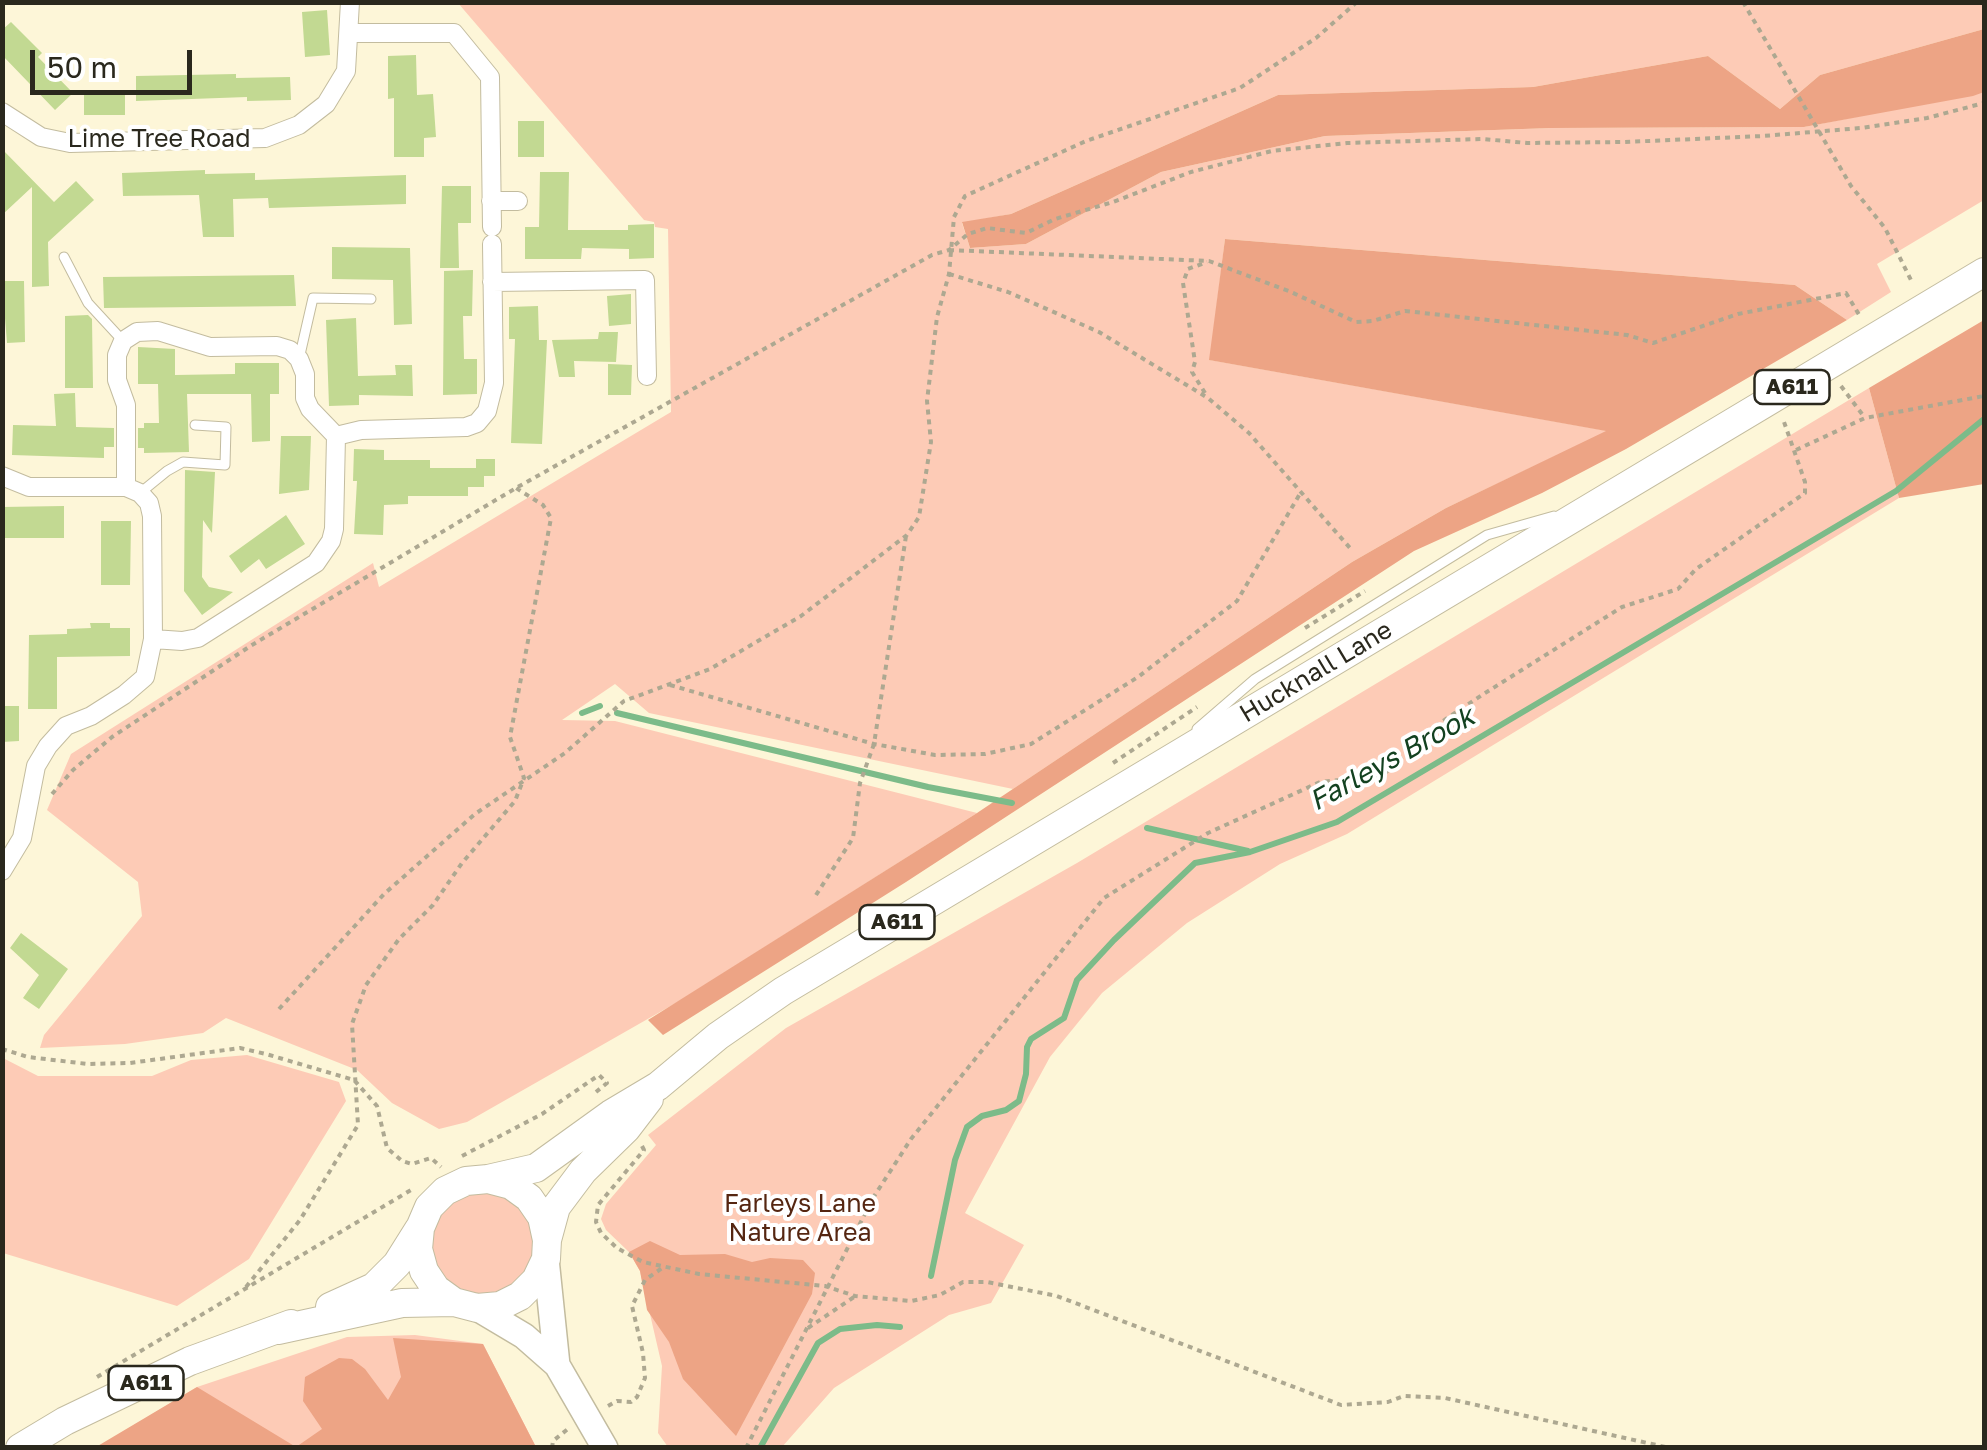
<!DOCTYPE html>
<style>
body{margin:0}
#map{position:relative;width:1987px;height:1450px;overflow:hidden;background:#fdf6d8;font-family:"Golos Text",sans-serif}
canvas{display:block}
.frame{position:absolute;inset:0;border:5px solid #2a281d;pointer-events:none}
.scale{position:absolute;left:30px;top:50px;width:162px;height:45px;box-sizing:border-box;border:5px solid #2a281d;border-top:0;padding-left:12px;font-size:30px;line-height:35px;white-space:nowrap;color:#2a281d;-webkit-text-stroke:8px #fff;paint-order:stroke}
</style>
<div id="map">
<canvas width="1987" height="1450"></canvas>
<div class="frame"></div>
<div class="scale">50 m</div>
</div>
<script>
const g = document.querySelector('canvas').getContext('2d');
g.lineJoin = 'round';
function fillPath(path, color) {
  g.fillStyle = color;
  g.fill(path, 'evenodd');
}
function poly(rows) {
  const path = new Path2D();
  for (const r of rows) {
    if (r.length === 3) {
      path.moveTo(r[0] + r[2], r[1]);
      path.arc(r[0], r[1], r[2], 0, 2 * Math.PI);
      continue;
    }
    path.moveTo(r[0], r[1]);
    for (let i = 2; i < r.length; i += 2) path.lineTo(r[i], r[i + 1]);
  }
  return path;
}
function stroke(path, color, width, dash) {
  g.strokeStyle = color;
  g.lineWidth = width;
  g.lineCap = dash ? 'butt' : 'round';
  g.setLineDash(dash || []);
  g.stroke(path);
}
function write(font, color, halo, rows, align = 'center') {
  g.font = font + ' "Golos Text",sans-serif';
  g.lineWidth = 8;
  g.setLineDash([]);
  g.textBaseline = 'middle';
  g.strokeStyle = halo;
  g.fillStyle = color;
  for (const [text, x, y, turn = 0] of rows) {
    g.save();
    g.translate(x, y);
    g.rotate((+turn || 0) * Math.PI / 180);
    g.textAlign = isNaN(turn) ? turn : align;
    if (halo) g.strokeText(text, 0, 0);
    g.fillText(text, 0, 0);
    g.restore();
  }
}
fillPath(poly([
 [458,3,1984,3,1984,29,1820,75,1780,109,1708,56,1533,87,1278,95,1011,214,962,223,970,248,1026,244,1161,172,1325,136,1551,128,1804,127,1984,92,1984,200,1877,264,1891,292,1847,320,1795,285,1225,239,1210,360,1608,431,1446,508,1352,562,1013,789,649,713,615,684,562,720,615,721,977,813,681,1000,467,1122,439,1129,392,1103,357,1070,226,1018,203,1033,125,1044,40,1048,44,1035,142,916,138,882,47,810,71,754,373,563,379,587,671,412,668,229,655,227,654,222,644,220],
 [1869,388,1899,498,1347,834,1280,864,1187,923,1102,993,1050,1057,965,1213,1024,1245,991,1303,949,1315,834,1388,782,1447,668,1447,658,1433,662,1366,640,1271,629,1252,606,1230,601,1219,606,1204,656,1145,648,1135,786,1028,1077,863],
 [247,1055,339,1082,346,1101,249,1259,177,1306,3,1253,3,1058,38,1076,152,1076,191,1060],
 [483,1244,52],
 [415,1335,483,1344,536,1447,96,1448,197,1387,347,1337]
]), '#fdcbb6');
fillPath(poly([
 [1984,29,1984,92,1973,96,1804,127,1551,128,1325,136,1161,172,1026,244,970,248,962,222,1011,214,1278,95,1533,87,1708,56,1780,109,1820,75],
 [1225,239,1795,285,1847,320,1626,449,1542,493,1414,551,906,882,663,1035,648,1020,977,813,1352,562,1446,508,1606,431,1209,360],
 [1984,320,1984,484,1899,498,1869,388],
 [650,1241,680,1255,725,1254,752,1262,770,1258,803,1260,815,1273,812,1294,736,1436,683,1379,669,1342,647,1310,640,1271,629,1252],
 [393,1338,483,1344,536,1447,96,1447,197,1387,296,1447,322,1429,303,1401,305,1377,339,1358,352,1359,365,1369,388,1400,401,1377]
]), '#eda485');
stroke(poly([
 [582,713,600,706],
 [617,713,928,787,1012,803],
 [1147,828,1248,851],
 [931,1276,955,1160,967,1127,982,1116,1006,1110,1019,1101,1026,1074,1027,1047,1031,1039,1064,1018,1077,980,1114,940,1195,863,1250,852,1337,822,1896,491,1984,419],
 [760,1448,818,1343,840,1329,877,1325,900,1327]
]), '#7cbb89', 6);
fillPath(poly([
 [327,10,330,55,305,57,302,12],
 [11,22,42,53,38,57,73,93,55,110,2,55,2,30],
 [416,55,417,95,433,94,436,137,424,138,424,157,394,157,394,98,388,99,388,56],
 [236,74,236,78,290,77,291,100,247,101,247,97,136,101,136,76],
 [84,92,125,92,125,115,84,115],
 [518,121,544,121,544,157,518,157],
 [2,149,54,202,76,181,94,200,48,242,49,286,32,287,32,187,2,215],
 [205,170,205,174,255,173,255,180,406,175,406,204,269,208,268,198,233,199,234,237,203,237,199,195,123,196,122,173],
 [540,172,569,172,568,230,628,230,628,225,654,224,654,258,629,259,629,249,582,248,581,259,525,259,525,227,539,227],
 [442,186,471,186,471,223,458,223,459,268,440,268],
 [332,247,410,248,412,324,394,325,393,280,332,279],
 [473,270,472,316,463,316,464,359,477,359,477,394,443,395,444,271],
 [294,275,296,306,104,308,103,277],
 [2,281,24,281,25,342,7,343],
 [631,294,631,324,609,326,607,296],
 [538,306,539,340,547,340,542,444,511,443,515,339,509,339,509,307],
 [88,315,92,319,93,388,65,388,65,316],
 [356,318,358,376,396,375,395,365,412,365,413,396,359,395,359,405,329,406,326,320],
 [599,332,618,332,616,362,574,361,575,377,559,377,552,340,598,339],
 [138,347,175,349,175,375,235,374,235,363,279,363,279,394,270,394,270,441,252,442,251,394,187,394,189,452,144,453,144,448,138,448,138,428,144,428,144,423,159,423,158,384,138,384],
 [608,364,632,365,631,395,608,395],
 [75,393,76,427,114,428,114,447,104,447,104,458,12,455,13,425,56,426,54,394],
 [281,436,311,436,309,490,279,494],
 [354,449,384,450,384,460,430,460,430,468,476,468,476,459,495,459,495,476,484,476,484,487,468,487,468,496,408,496,408,504,384,505,383,535,354,534,357,481,353,481],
 [185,470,215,472,212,533,203,520,202,577,209,587,233,592,202,615,184,591],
 [64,506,64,538,2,538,2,507],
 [286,515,305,544,266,569,259,559,241,573,229,556],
 [101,521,131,521,130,585,101,585],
 [90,623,110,623,110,628,130,628,130,656,57,657,57,709,28,709,29,635,67,634,67,629,91,628],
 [2,706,19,706,19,741,2,742],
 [21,933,68,969,39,1009,23,998,39,975,10,948]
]), '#c2d992');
const lane = poly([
 [64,257,88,303,123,341],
 [299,359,313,298,371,299],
 [140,493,167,471,183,462,225,465,226,427,195,425],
 [1197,729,1255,679,1487,535,1554,516]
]);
const street = poly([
 [351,33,454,33,490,77,492,227],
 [2,112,41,137,70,143,265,138,299,125,326,104,346,71,350,2],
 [491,201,518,201],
 [492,282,645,280,647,376],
 [336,436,361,430,466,427,477,423,487,411,494,383,492,244],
 [2,476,29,487,126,487,140,493,149,503,152,516,153,639,145,677,124,695,91,716,66,726,48,746,36,766,22,838,2,871],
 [126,487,126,405,117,380,117,355,123,341,137,332,158,331,210,347,277,346,290,350,299,359,305,374,305,398,310,409,336,436],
 [153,639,182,641,198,638,316,563,331,541,334,529,336,436]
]);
const secondary = poly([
 [546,1259,557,1365],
 [477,1308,524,1336,557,1365,605,1448]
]);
const primary = poly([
 [488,1179,536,1168,611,1114,658,1086,718,1036,783,991,1984,272],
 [547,1240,556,1207,583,1171,626,1129,649,1099],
 [330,1307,374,1287,397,1264,419,1229],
 [278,1330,402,1303,454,1302,477,1308,500,1306,520,1296,536,1280,546,1259,547,1240,542,1217,529,1198,511,1185,488,1179,466,1181,445,1191,429,1207,420,1228,418,1249,424,1271,436,1289,454,1302],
 [20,1448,65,1421,190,1361,291,1324]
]);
stroke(lane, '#c3bc9f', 11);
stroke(street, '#c3bc9f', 20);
stroke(secondary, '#c3bc9f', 28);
stroke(primary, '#c3bc9f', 30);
stroke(poly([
 [1743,2,1851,186,1885,228,1913,284],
 [949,250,1209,261,1291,292,1356,322,1373,321,1405,311,1627,335,1653,343,1738,314,1846,293,1861,318],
 [949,274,1008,292,1099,332,1208,398,1249,433,1350,548],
 [1841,386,1865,418],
 [1205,393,1192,372,1195,362,1183,283,1188,269,1207,262],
 [1796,450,1865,418,1984,396],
 [1305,628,1365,591],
 [670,685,874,744,935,755,985,754,1031,744,1138,677,1237,601,1301,492],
 [1113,763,1197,707],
 [52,794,73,770,112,737,252,645,516,488,932,255,949,250,968,234,987,228,1026,233,1055,219,1113,202,1191,172,1272,151,1347,143,1483,139,1527,143,1625,142,1763,136,1861,128,1927,118,1984,103],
 [816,895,853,838,860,783,874,744,906,536],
 [279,1009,384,894,475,814,565,753,624,701,710,669,801,616,907,535,919,517,931,442,927,401,937,317,949,274,954,217,965,196,1086,141,1240,88,1316,38,1357,2],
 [2,1049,28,1057,88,1064,130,1063,240,1048,266,1054,354,1080,377,1106,387,1148,402,1161,412,1164,431,1158,441,1167],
 [642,1146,644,1150,598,1205,596,1222,601,1233,617,1248,643,1262,699,1274,825,1286,855,1296,911,1301,940,1295,963,1282,987,1282,1057,1296,1341,1405,1388,1402,1404,1396,1445,1398,1670,1448],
 [462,1156,542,1114,599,1075,607,1083,596,1092],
 [246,1287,300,1220,358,1125,352,1024,366,985,399,939,433,905,462,863,515,801,524,778,510,737,551,518,543,505,516,488],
 [808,1328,854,1297],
 [97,1377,411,1190],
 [608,1406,617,1401,631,1402,637,1397,645,1378,643,1353,632,1306,645,1280,665,1266],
 [552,1448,553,1441,569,1428],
 [746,1448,873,1198,911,1139,1104,898,1208,833,1320,782,1382,776,1431,729,1482,695,1622,607,1678,589,1696,569,1805,493,1805,482,1783,419]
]), '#ada891', 4, [5, 5]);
stroke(lane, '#fff', 9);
stroke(street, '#fff', 18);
stroke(secondary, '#fff', 25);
stroke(primary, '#fff', 28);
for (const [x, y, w] of [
 [1792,387,75],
 [897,922,75],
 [146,1383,75]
]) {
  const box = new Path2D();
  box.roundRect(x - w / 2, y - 17, w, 34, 8);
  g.fillStyle = '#fff';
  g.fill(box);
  stroke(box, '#2a281d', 2.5);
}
write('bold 22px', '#2a281d', null, [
 ["A611",1792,387],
 ["A611",897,922],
 ["A611",146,1383]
]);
write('25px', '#2a281d', '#fff', [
 ["Lime Tree Road",159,139],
 ["Hucknall Lane",1316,672,-31]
]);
write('25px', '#552611', '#fff', [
 ["Farleys Lane",800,1204],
 ["Nature Area",800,1233]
]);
write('italic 28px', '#134120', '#fff', [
 ["Farleys Brook",1392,759,-29]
]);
</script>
